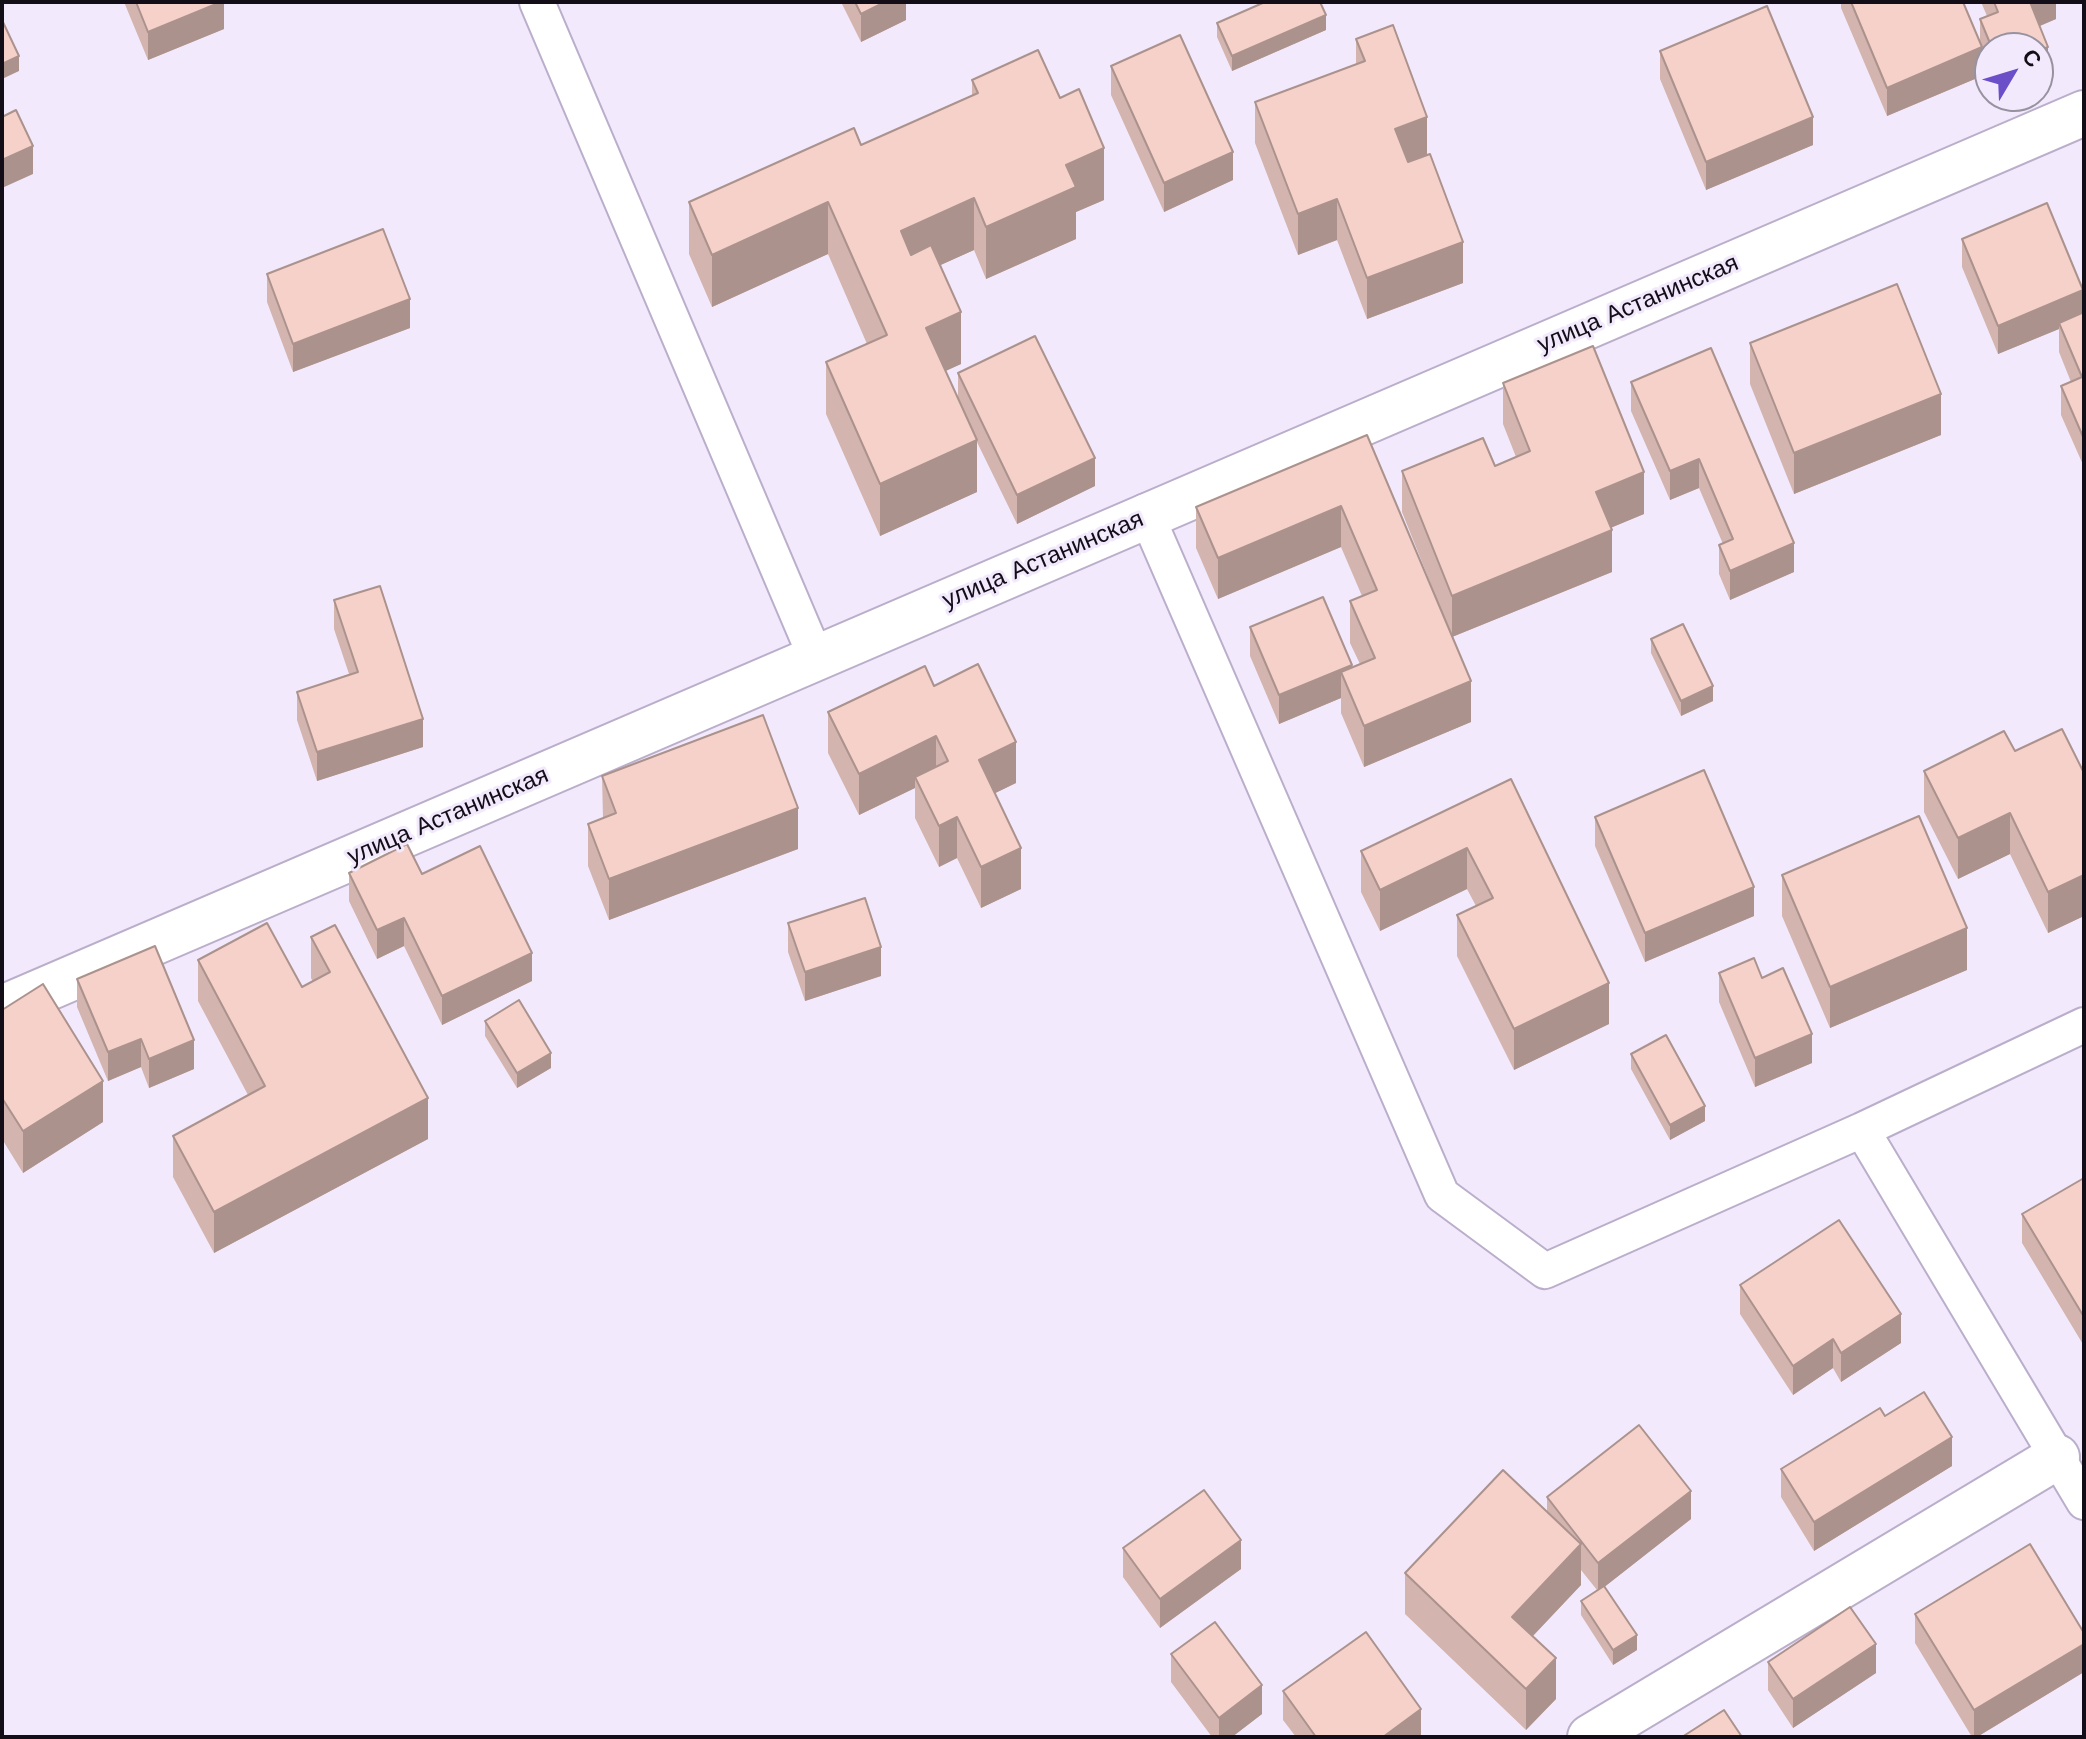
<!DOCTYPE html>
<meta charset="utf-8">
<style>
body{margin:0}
#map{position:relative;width:2086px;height:1739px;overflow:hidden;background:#f2eafc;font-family:"Work Sans",sans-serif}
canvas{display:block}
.frame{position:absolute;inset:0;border:4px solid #120d17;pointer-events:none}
.north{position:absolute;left:1974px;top:32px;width:80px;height:80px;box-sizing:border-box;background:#f2eafc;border:2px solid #9892a0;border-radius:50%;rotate:52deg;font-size:22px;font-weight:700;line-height:32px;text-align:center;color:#120d17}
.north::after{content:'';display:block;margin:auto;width:28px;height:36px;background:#6b4fc9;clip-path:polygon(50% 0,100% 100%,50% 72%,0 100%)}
</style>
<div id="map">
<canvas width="2086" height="1739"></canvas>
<div class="frame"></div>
<div class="north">С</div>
</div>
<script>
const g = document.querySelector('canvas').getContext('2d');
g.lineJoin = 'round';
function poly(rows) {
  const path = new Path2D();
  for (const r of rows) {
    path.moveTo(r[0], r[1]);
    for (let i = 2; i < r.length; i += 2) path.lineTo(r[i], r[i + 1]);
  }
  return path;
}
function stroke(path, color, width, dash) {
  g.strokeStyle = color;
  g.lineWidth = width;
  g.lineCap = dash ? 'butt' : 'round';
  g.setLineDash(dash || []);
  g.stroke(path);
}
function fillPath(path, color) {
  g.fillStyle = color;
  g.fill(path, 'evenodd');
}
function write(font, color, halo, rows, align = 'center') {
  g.font = font + ' "Work Sans",sans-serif';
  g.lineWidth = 6;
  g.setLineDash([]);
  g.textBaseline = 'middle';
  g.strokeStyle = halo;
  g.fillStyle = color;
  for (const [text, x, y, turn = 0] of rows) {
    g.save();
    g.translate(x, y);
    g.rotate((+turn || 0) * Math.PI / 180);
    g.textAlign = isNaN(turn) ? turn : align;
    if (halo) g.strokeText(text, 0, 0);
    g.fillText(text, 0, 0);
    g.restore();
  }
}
const service = poly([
 [537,2,816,658],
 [1147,516,1442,1195,1545,1271,1862,1130,2084,1025],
 [1862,1130,2084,1502]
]);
const minor = poly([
 [1147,516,2084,113],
 [1590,1737,2057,1457]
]);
const tertiary = poly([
 [2,1008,1147,516]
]);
stroke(service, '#bbaecb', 38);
stroke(minor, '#bbaecb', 48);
stroke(tertiary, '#bbaecb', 48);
stroke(service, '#fff', 34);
stroke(minor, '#fff', 44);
stroke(tertiary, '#fff', 44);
fillPath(poly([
 [124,2,224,2,224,29,148,60],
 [841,2,906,2,906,20,861,42],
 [1841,2,1963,2,1980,41,1980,19,1987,16,1981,2,2056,2,2056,19,2040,26,2048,75,2038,80,2038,48,1990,48,1990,72,1982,54,1982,76,1887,116,1841,8],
 [1217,23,1326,30,1232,71,1217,37],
 [1356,39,1427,155,1463,283,1367,319,1337,240,1298,255,1255,143,1255,102,1356,64],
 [1660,51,1813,145,1706,190,1660,79],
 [1111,66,1233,180,1164,212,1111,95],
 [972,80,1104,200,1076,212,1076,239,986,279,974,250,940,265,961,364,945,371,958,399,958,373,1095,486,1017,524,975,438,977,492,880,536,826,414,826,362,867,344,828,254,712,307,689,254,689,202,861,145,972,95],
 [1962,239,2083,312,2084,312,2084,467,2061,415,2061,386,2071,382,2059,352,2059,329,1998,354,1962,267],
 [267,274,410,328,293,372,267,302],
 [1750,343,1941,435,1794,494,1750,384],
 [1711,348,1794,572,1730,600,1719,574,1719,545,1723,544,1699,488,1670,500,1631,411,1631,382],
 [1503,383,1644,514,1610,528,1612,572,1452,637,1471,722,1364,767,1341,713,1341,698,1279,724,1250,656,1250,627,1352,667,1360,664,1350,643,1350,601,1362,596,1341,547,1218,599,1196,548,1196,507,1367,435,1438,602,1402,512,1402,471,1495,466,1516,457,1503,424],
 [334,600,423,747,317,781,297,720,297,692,349,674,334,629],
 [1651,639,1713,701,1681,716,1651,653],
 [934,686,1016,783,995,793,1021,889,981,908,957,858,939,867,915,818,915,788,859,815,828,753,828,712],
 [2015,751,2084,773,2084,916,2048,933,2010,854,1958,879,1924,812,1924,771],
 [602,776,798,849,609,920,588,866,588,824,603,819],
 [1511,779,1609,1024,1514,1070,1457,956,1457,915,1476,906,1467,889,1380,931,1361,892,1361,851],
 [1595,817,1754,916,1645,962,1595,846],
 [349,873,422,874,532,981,442,1025,404,946,377,959,349,901],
 [1782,875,1967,970,1830,1028,1782,916],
 [788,923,881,976,805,1001,788,952],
 [311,937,428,1139,214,1253,173,1177,173,1136,248,1095,198,1001,198,960,302,987,313,982,311,978],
 [1719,973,1762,978,1812,1063,1755,1087,1719,1002],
 [77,979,194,1069,149,1088,141,1067,108,1081,77,1007],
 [2,1010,103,1122,23,1173,2,1139],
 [485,1021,551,1068,517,1088,485,1036],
 [1631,1054,1705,1121,1670,1140,1631,1069],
 [2084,1178,2084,1346,2022,1243,2022,1214],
 [1740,1285,1901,1343,1841,1382,1833,1368,1793,1395,1740,1314],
 [1885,1416,1952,1466,1814,1551,1781,1497,1781,1469],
 [1547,1497,1691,1519,1604,1587,1637,1650,1613,1665,1581,1615,1581,1601,1597,1590,1581,1570,1581,1585,1533,1636,1556,1699,1526,1730,1405,1614,1405,1573,1547,1511],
 [1123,1548,1241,1569,1160,1628,1123,1577],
 [1915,1614,2084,1672,1977,1737,1972,1737,1915,1643],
 [1171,1654,1262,1714,1232,1737,1212,1737,1171,1682],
 [1768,1662,1876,1673,1793,1728,1768,1690],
 [1283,1691,1421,1737,1296,1737,1283,1720]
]), '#d3b4ae');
fillPath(poly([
 [221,2,224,2,224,29,148,60,148,32],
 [885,2,906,2,906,20,861,42,861,14],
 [2030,2,2056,2,2056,19,2030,30],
 [1326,15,1326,30,1232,71,1232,56],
 [1982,47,1982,76,1887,116,1887,88],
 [2048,47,2048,75,2038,80,2038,51],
 [19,56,19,71,2,79,2,64],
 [1427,117,1427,158,1395,170,1395,129],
 [1813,117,1813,145,1706,190,1706,162],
 [33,146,33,174,2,188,2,160],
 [1104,148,1104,200,1076,212,1076,239,986,279,986,227,1066,165],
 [1233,152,1233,180,1164,212,1164,183],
 [974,198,974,250,901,283,901,231],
 [1337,199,1337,240,1298,255,1298,214],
 [828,202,828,254,712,307,712,255],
 [1463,242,1463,283,1367,319,1367,278],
 [2083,290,2083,319,2059,323,2059,329,1998,354,1998,326],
 [410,299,410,328,293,372,293,344],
 [961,312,961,364,926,380,926,328],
 [1941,394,1941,435,1794,494,1794,453],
 [977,440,977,492,880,536,880,484],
 [1095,458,1095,486,1017,524,1017,495],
 [1699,459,1699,488,1670,500,1670,471],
 [1644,472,1644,514,1596,534,1596,492],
 [1341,506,1341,547,1218,599,1218,558],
 [1612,530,1612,572,1452,637,1452,596],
 [1794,543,1794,572,1730,600,1730,571],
 [1352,665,1352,694,1341,672,1341,698,1279,724,1279,695],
 [1471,681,1471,722,1364,767,1364,726],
 [1713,686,1713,701,1681,716,1681,701],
 [423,719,423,747,317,781,317,752],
 [936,736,936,777,915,777,915,788,859,815,859,774],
 [1016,742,1016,783,979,801,979,760],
 [798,808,798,849,609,920,609,879],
 [2010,813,2010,854,1958,879,1958,838],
 [957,817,957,858,939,867,939,826],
 [1021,848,1021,889,981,908,981,867],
 [1467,848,1467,889,1380,931,1380,890],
 [2084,875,2084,916,2048,933,2048,892],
 [1754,887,1754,916,1645,962,1645,933],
 [404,918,404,946,377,959,377,930],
 [1967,928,1967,970,1830,1028,1830,987],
 [881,947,881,976,805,1001,805,972],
 [532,953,532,981,442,1025,442,996],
 [1609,983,1609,1024,1514,1070,1514,1029],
 [1812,1034,1812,1063,1755,1087,1755,1058],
 [141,1039,141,1067,108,1081,108,1052],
 [194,1040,194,1069,149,1088,149,1059],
 [551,1053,551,1068,517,1088,517,1073],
 [103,1081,103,1122,23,1173,23,1131],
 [428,1098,428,1139,214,1253,214,1212],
 [1705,1106,1705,1121,1670,1140,1670,1125],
 [1901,1314,1901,1343,1841,1382,1841,1353],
 [1833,1339,1833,1368,1793,1395,1793,1366],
 [1952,1437,1952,1466,1814,1551,1814,1522],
 [1691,1491,1691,1519,1598,1592,1598,1563],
 [1241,1540,1241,1569,1160,1628,1160,1599],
 [1581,1544,1581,1585,1512,1658,1512,1617],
 [1637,1635,1637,1650,1613,1665,1613,1650],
 [1876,1644,1876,1673,1793,1728,1793,1699],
 [2084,1644,2084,1672,1977,1737,1974,1737,1974,1710],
 [1556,1658,1556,1699,1526,1730,1526,1689],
 [1262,1685,1262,1714,1232,1737,1219,1737,1219,1718],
 [1421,1709,1421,1737,1383,1737]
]), '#ac928d');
const building = poly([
 [136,2,221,2,148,32,136,2],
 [855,2,885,2,861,14,855,2],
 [1265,2,1320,2,1326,15,1232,56,1217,23,1265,2],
 [1851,2,1963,2,1982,47,1887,88,1851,2],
 [1994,2,2030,2,2048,47,2038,51,2038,48,1992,48,1980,19,1998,12,1994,2],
 [1767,6,1813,117,1706,162,1660,51,1767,6],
 [2,20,19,56,2,64,2,20],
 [1393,25,1427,117,1395,129,1408,162,1430,154,1463,242,1367,278,1337,199,1298,214,1255,102,1365,61,1356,39,1393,25],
 [1180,35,1233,152,1164,183,1111,66,1180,35],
 [1038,50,1060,98,1079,89,1104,148,1066,165,1076,187,986,227,974,198,901,231,911,255,931,245,961,312,926,328,977,440,880,484,826,362,887,335,828,202,712,255,689,202,854,128,861,145,978,93,972,80,1038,50],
 [16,110,33,146,2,160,2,117,16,110],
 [2047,203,2083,290,1998,326,1962,239,2047,203],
 [383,229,410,299,293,344,267,274,383,229],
 [1897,284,1941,394,1794,453,1750,343,1897,284],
 [2084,312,2084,439,2061,386,2082,377,2059,323,2084,312],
 [1035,336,1095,458,1017,495,958,373,1035,336],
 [1593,346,1644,472,1596,492,1612,530,1452,596,1402,471,1483,438,1495,466,1530,451,1503,383,1593,346],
 [1711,348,1794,543,1730,571,1719,545,1733,539,1699,459,1670,471,1631,382,1711,348],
 [1367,435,1471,681,1364,726,1341,672,1375,658,1350,601,1377,590,1341,506,1218,558,1196,507,1367,435],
 [380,586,423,719,317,752,297,692,358,672,334,600,380,586],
 [1323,597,1352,665,1279,695,1250,627,1323,597],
 [1683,624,1713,686,1681,701,1651,639,1683,624],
 [978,664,1016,742,979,760,1021,848,981,867,957,817,939,826,915,777,948,761,936,736,859,774,828,712,925,666,934,686,978,664],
 [763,715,798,808,609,879,588,824,616,813,602,776,763,715],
 [2062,729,2084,773,2084,875,2048,892,2010,813,1958,838,1924,771,2004,731,2015,751,2062,729],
 [1704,770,1754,887,1645,933,1595,817,1704,770],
 [1511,779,1609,983,1514,1029,1457,915,1493,898,1467,848,1380,890,1361,851,1511,779],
 [1919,816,1967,928,1830,987,1782,875,1919,816],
 [407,844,422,874,480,846,532,953,442,996,404,918,377,930,349,873,407,844],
 [865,898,881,947,805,972,788,923,865,898],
 [267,923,302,987,330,972,311,937,335,925,428,1098,214,1212,173,1136,265,1086,198,960,267,923],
 [155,946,194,1040,149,1059,141,1039,108,1052,77,979,155,946],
 [1754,958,1762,978,1783,968,1812,1034,1755,1058,1719,973,1754,958],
 [43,984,103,1081,23,1131,2,1098,2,1010,43,984],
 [519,1000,551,1053,517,1073,485,1021,519,1000],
 [1666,1035,1705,1106,1670,1125,1631,1054,1666,1035],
 [2084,1178,2084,1317,2022,1214,2084,1178],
 [1839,1220,1901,1314,1841,1353,1833,1339,1793,1366,1740,1285,1839,1220],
 [1924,1392,1952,1437,1814,1522,1781,1469,1880,1408,1885,1416,1924,1392],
 [1639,1425,1691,1491,1598,1563,1547,1497,1639,1425],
 [1503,1470,1581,1544,1512,1617,1556,1658,1526,1689,1405,1573,1503,1470],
 [1204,1490,1241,1540,1160,1599,1123,1548,1204,1490],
 [2030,1544,2084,1633,2084,1644,1974,1710,1915,1614,2030,1544],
 [1604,1586,1637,1635,1613,1650,1581,1601,1604,1586],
 [1850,1607,1876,1644,1793,1699,1768,1662,1850,1607],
 [1215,1622,1262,1685,1219,1718,1171,1654,1215,1622],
 [1366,1632,1421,1709,1383,1737,1316,1737,1283,1691,1366,1632],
 [1724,1710,1742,1737,1682,1737,1724,1710]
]);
fillPath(building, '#f5d1ca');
stroke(building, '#ac928d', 2);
write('24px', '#120d17', '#f2eafc', [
 ["улица Астанинская",1638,304,-23],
 ["улица Астанинская",1043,560,-23],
 ["улица Астанинская",448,816,-23]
]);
</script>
